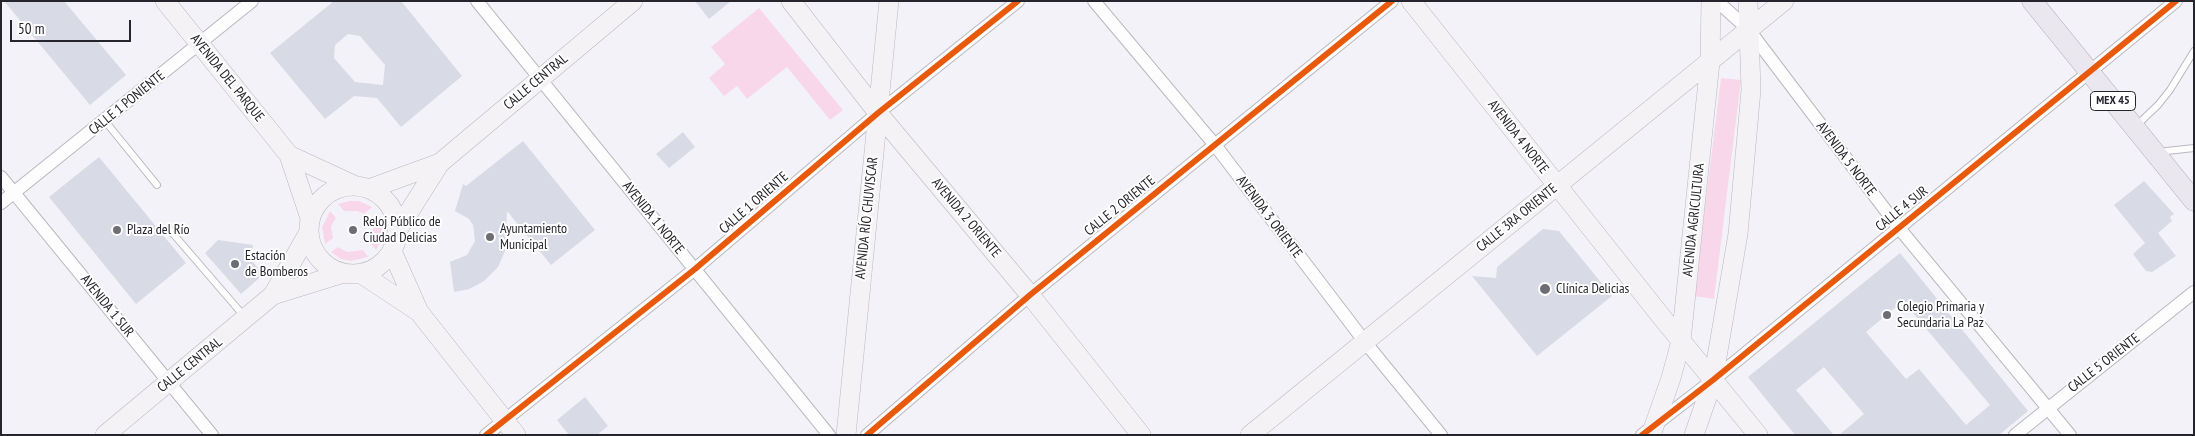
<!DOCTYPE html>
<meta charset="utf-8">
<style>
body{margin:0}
#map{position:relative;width:2195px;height:436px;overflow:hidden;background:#f3f2f9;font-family:"PT Sans Narrow",sans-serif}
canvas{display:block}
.frame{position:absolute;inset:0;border:2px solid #26252d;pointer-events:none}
.scale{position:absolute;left:10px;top:20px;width:121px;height:22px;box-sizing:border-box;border:2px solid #26252d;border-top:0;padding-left:6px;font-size:15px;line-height:18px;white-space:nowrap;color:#26252d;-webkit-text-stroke:4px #fefefe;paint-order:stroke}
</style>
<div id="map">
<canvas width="2195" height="436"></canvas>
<div class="frame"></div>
<div class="scale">50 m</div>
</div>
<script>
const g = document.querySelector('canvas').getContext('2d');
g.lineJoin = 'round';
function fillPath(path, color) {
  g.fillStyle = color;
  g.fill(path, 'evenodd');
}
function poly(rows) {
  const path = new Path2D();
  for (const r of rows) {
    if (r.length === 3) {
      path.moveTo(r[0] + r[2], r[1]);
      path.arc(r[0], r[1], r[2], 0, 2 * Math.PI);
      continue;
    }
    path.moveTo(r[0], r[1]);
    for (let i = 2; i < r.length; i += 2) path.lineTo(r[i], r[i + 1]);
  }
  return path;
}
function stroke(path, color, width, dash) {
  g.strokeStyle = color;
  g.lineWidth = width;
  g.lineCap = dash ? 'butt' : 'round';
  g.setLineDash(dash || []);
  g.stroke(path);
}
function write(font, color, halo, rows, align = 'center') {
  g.font = font + ' "PT Sans Narrow",sans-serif';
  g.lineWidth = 4;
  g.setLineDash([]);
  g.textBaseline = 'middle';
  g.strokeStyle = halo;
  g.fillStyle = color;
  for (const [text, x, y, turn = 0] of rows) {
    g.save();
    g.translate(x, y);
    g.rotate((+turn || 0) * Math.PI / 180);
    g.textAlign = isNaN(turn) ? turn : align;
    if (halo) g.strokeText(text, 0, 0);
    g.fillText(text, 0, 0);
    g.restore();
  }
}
fillPath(poly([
 [759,8,843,110,830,120,787,67,747,99,737,86,724,96,709,78,725,64,711,47],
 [1721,78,1741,80,1714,299,1694,296],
 [349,201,359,201,372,207,364,214,358,211,344,211,338,204],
 [330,211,336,218,331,226,333,238,325,244,322,227],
 [379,215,383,230,382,240,376,250,370,243,374,233,371,221],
 [338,247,347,252,363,250,368,257,351,261,341,259,331,252]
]), '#f9d7eb');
fillPath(poly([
 [4,1,64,1,126,75,90,105],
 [334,1,401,1,462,76,401,127,377,98,354,96,325,119,270,53],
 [348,34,360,36,385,65,383,85,355,82,334,58,335,45],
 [695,1,731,1,709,19],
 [683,132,695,147,669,168,656,154],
 [523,141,595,230,551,265,507,211,505,251,498,267,484,281,469,289,454,292,450,262,467,255,475,241,473,225,469,219,455,211,463,184,466,186],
 [99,157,186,263,136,304,49,197],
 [2144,181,2174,214,2170,217,2172,221,2158,233,2176,256,2152,272,2146,271,2133,254,2145,243,2114,205],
 [1543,229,1559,231,1612,296,1537,356,1472,276,1496,278,1497,267],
 [218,240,253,245,250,259,264,274,241,294,205,253],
 [1900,253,2028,411,1999,435,1839,435,1864,414,1824,367,1796,390,1834,435,1795,435,1748,377],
 [1903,301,1990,405,1966,425,1919,369,1906,379,1866,332],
 [585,397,608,426,597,435,569,435,557,420]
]), '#d8dae5');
const lane = poly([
 [105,121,157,185],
 [2137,125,2158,105,2170,90,2194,51],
 [2158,152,2194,148],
 [169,229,244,316]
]);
const street = poly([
 [477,1,829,435],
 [1094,1,1215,145,1365,342,1441,435],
 [1717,1,1749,30,1899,228,2070,435],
 [1,177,212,435],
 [1,203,252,1],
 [486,435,695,269,878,113,1018,1],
 [867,435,1030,295,1392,1],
 [1642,435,1713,380,2176,1],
 [2015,435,2194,292]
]);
const secondary = poly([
 [165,1,289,155],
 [791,1,878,113,1030,295,1141,435],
 [1411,1,1660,315,1758,435],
 [440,163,633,1],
 [353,230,44],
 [369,189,440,163,397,231],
 [310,218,289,155,356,186],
 [309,232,273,295,344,273],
 [360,273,419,312,392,251],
 [419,312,516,435],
 [105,435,273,295],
 [846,435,889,1],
 [1250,435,1784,1],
 [1651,435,1671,378,1681,341,1710,62,1711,1],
 [1694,435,1713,380,1738,234,1751,90,1748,1]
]);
const primary = poly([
 [2032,1,2194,201]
]);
stroke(lane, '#b9b8bf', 8);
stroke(street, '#b9b8bf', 14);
stroke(secondary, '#b9b8bf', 20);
stroke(primary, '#b2a9b6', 21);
stroke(lane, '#fdfdfe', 6);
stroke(street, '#fdfdfe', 12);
stroke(secondary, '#f5f2f6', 19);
stroke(primary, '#ebe7ee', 20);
stroke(poly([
 [486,435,695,269,878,113,1018,1],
 [867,435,1030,295,1392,1],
 [1642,435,1713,380,2176,1]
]), '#e8590c', 6);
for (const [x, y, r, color] of [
 [117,230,5,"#6e6d74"],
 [353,230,5,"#6e6d74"],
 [490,237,5,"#6e6d74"],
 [235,264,5,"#6e6d74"],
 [1545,289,6,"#6e6d74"],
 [1887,315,5,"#6e6d74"]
]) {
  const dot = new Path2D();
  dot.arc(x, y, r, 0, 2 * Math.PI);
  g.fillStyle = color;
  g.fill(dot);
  stroke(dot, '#fefefe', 2);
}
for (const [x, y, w] of [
 [2113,101,45]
]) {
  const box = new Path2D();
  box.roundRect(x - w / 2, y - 9.5, w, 19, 4);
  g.fillStyle = '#fefefe';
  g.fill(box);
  stroke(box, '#26252d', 1);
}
write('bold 12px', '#26252d', null, [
 ["MEX 45",2113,101]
]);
write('14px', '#26252d', '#fefefe', [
 ["AVENIDA DEL PARQUE",227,78,51],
 ["CALLE CENTRAL",536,82,-40],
 ["CALLE 1 PONIENTE",127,103,-39],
 ["AVENIDA 4 NORTE",1518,137,52],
 ["AVENIDA 5 NORTE",1846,159,53],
 ["CALLE 1 ORIENTE",754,203,-41],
 ["CALLE 2 ORIENTE",1120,206,-39],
 ["CALLE 4 SUR",1902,209,-39],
 ["AVENIDA 3 ORIENTE",1269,217,53],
 ["AVENIDA 1 NORTE",653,218,51],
 ["AVENIDA RÍO CHUVISCAR",867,218,-84],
 ["AVENIDA 2 ORIENTE",966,218,50],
 ["CALLE 3RA ORIENTE",1517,218,-39],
 ["AVENIDA AGRICULTURA",1694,220,-84],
 ["AVENIDA 1 SUR",107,306,51],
 ["CALLE 5 ORIENTE",2104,363,-38],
 ["CALLE CENTRAL",190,365,-39]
]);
write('14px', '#26252d', '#fefefe', [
 ["Reloj Público de",363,222],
 ["Ciudad Delicias",363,238],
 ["Ayuntamiento",500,229],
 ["Municipal",500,245],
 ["Plaza del Río",127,230],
 ["Estación",245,256],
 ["de Bomberos",245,272],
 ["Clínica Delicias",1556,289],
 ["Colegio Primaria y",1897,307],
 ["Secundaria La Paz",1897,323]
], 'left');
</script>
